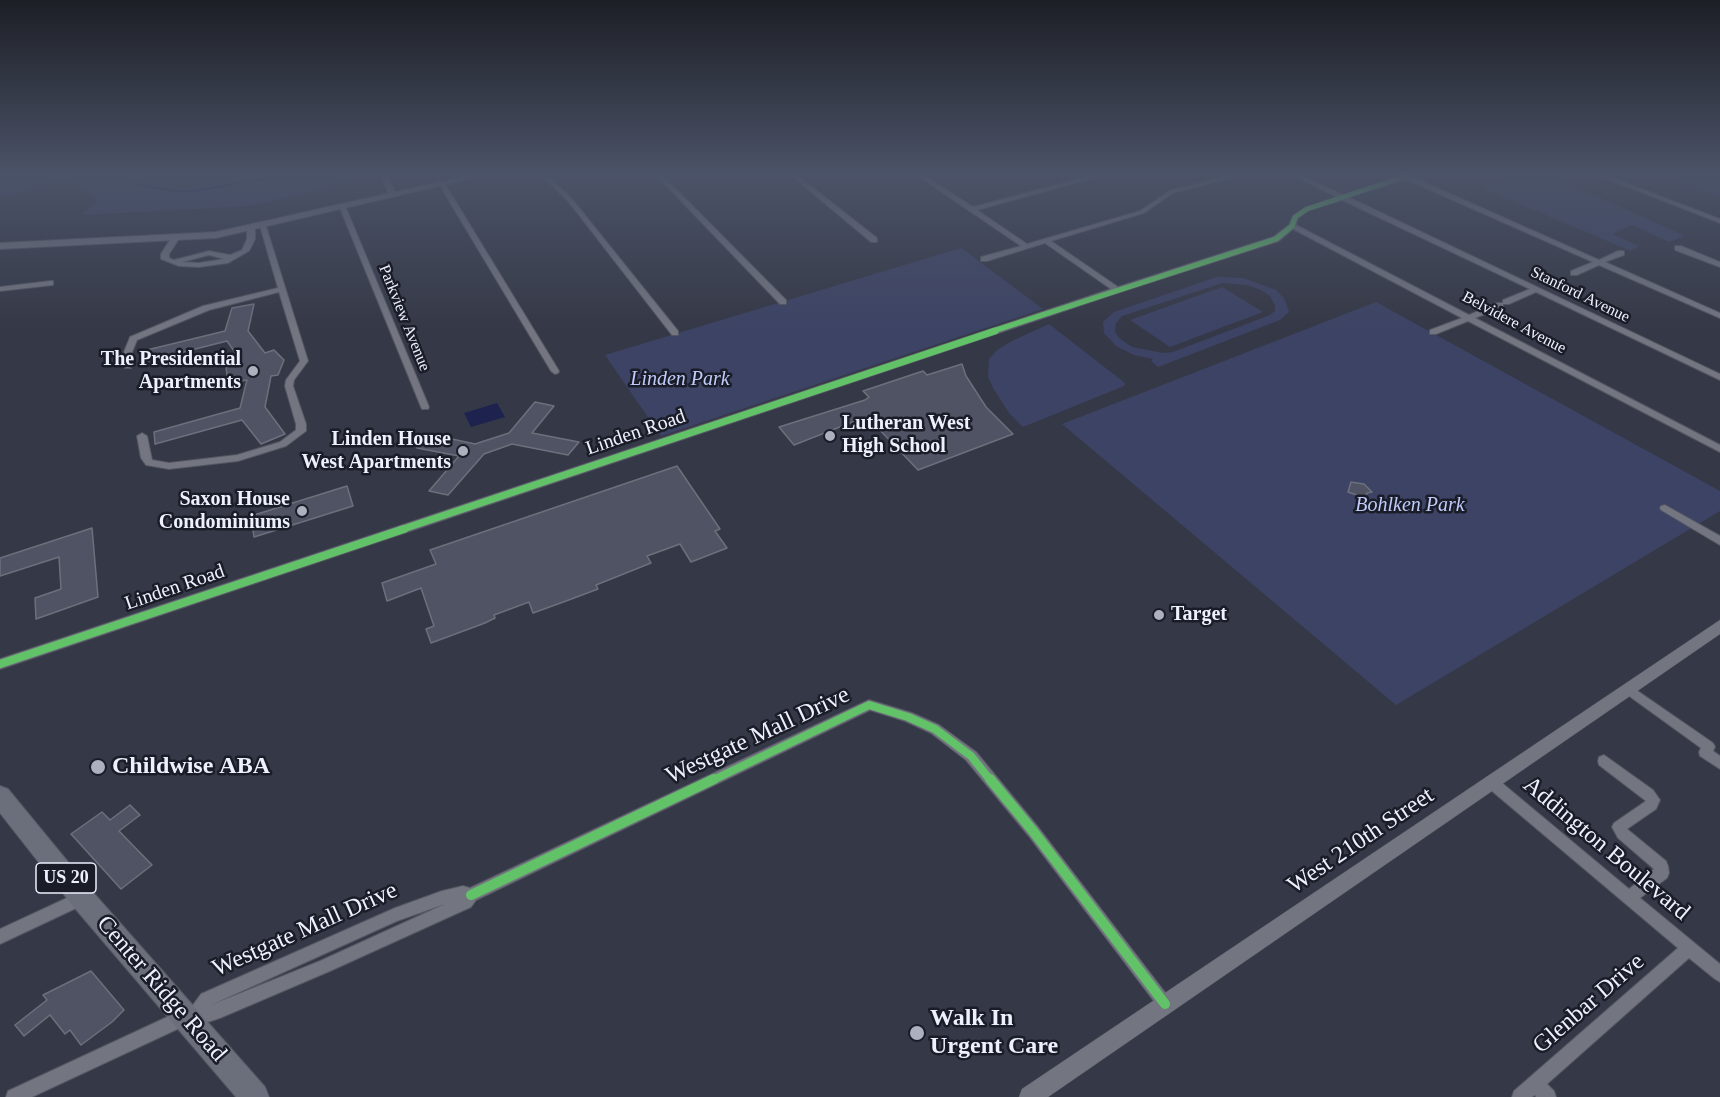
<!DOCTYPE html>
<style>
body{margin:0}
canvas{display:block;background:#353846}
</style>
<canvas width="1720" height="1097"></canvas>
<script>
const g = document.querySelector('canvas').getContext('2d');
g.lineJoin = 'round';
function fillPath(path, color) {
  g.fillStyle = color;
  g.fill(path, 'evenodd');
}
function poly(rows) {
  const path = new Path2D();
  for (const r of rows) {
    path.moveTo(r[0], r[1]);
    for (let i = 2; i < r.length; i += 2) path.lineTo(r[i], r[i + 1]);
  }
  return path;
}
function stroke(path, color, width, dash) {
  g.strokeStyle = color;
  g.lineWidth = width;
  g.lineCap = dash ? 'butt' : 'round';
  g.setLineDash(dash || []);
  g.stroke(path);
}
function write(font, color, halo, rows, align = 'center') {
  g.font = font + ' "Times New Roman",serif';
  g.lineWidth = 5;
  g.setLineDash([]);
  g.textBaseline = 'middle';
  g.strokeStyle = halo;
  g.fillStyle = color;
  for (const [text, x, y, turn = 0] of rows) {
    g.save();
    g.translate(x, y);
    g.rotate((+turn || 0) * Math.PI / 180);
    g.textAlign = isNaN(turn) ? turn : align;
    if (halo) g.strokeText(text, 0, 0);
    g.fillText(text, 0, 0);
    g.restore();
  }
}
fillPath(poly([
 [0,176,193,176,207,179,219,176,340,176,343,185,250,206,82,215,97,200,66,179,0,198],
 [1660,176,1720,176,1720,197],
 [1552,177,1601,198,1685,236,1669,242,1632,225,1612,234,1639,246,1631,251,1482,188,1520,178,1534,183],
 [961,248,1043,309,661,436,605,355],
 [1217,277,1243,278,1276,290,1284,298,1289,312,1280,320,1158,367,1151,361,1153,359,1134,355,1116,346,1104,333,1103,322,1114,312],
 [1223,283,1248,285,1261,290,1270,296,1275,305,1275,311,1270,315,1173,352,1163,353,1132,347,1119,338,1115,331,1116,323,1122,316],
 [1222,287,1263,312,1170,347,1130,320],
 [1376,302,1720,491,1720,511,1396,705,1062,424],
 [1049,324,1125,383,1124,386,1023,427,1009,413,993,388,988,377,989,359,997,350,1012,341]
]), '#3d4364');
fillPath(poly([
 [497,403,505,417,471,427,464,413]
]), '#1d224e');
stroke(poly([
 [116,176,135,184,173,191,194,191,276,177,322,176]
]), '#1d224e', 2);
const building = poly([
 [254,304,248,331,265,353,274,350,284,360,278,375,271,376,265,407,285,434,261,444,242,420,155,444,154,432,240,408,247,380,228,383,226,367,241,361,227,341,148,361,147,350,225,331,232,308,254,304],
 [962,364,966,376,986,407,1013,434,918,470,874,424,860,419,794,445,779,427,865,400,869,397,863,391,923,371,927,375,962,364],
 [535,402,554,406,532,433,579,442,568,455,512,444,484,454,448,495,429,491,459,456,417,448,429,434,475,444,509,433,535,402],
 [677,466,720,529,715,531,727,548,691,562,680,544,647,556,651,563,596,585,598,589,566,601,533,613,529,602,494,615,495,618,485,623,431,643,426,629,434,626,421,588,387,601,382,583,436,564,430,550,677,466],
 [1351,482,1364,484,1372,492,1367,493,1365,498,1348,492,1351,482],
 [347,486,353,506,254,537,251,516,347,486],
 [92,528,98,597,36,619,35,598,61,589,59,557,0,576,0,558,92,528],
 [130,805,140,815,119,831,152,865,121,889,71,834,102,812,110,820,130,805],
 [91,971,124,1010,112,1022,81,1045,70,1030,65,1034,50,1015,24,1036,15,1025,47,1000,43,995,91,971]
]);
fillPath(building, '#4f5364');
stroke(building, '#6d707c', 1.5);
const minor = poly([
 [542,176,548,176,572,199,678,331,678,335,672,335,568,201,542,176],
 [657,176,663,176,786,300,786,304,780,304,657,176],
 [792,176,798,176,877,238,877,242,871,242,792,176],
 [918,176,925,176,973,207,1090,176,1098,176,1097,177,977,210,1027,244,1140,211,1169,191,1226,176,1235,176,1234,177,1173,193,1144,213,1051,241,1118,287,1273,237,1289,225,1293,216,1305,208,1337,197,1296,177,1295,176,1302,176,1343,195,1401,176,1410,176,1599,260,1618,251,1624,251,1624,255,1605,262,1720,313,1720,318,1599,265,1577,275,1571,275,1571,271,1593,262,1405,179,1348,197,1720,374,1720,380,1536,292,1509,304,1503,304,1503,300,1530,289,1342,200,1309,210,1298,218,1296,225,1469,315,1497,303,1503,303,1503,307,1475,318,1720,445,1720,452,1468,321,1436,334,1430,334,1430,330,1462,318,1293,229,1279,241,1120,292,0,669,0,659,1111,289,1045,243,987,261,981,261,981,257,1021,246,918,176],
 [1600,176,1608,176,1720,219,1720,223,1600,176],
 [442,182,445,184,559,371,558,373,555,374,551,371,439,184,442,182],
 [341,207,346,208,429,407,428,409,422,409,421,407,340,208,341,207],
 [263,224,266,226,308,361,294,380,293,386,306,424,306,431,286,446,238,461,169,469,146,465,141,458,137,436,142,433,147,436,152,460,169,463,237,455,280,442,296,430,296,424,285,386,286,380,300,361,279,292,209,310,137,340,130,357,132,366,131,368,125,368,122,357,130,337,203,306,278,288,260,226,263,224],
 [251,227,255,229,255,239,249,251,228,263,199,267,179,266,161,259,161,254,173,235,176,235,180,237,169,254,169,258,174,260,209,251,230,255,242,250,247,239,247,229,251,227],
 [209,255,224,259,199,263,182,262,209,255],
 [1675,246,1681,246,1720,262,1720,267,1675,250,1675,246],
 [50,281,53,281,53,285,0,291,0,287,50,281],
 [1665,505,1720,536,1720,545,1661,510,1660,508,1661,506,1665,505],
 [1629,685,1713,743,1715,747,1713,751,1720,756,1720,769,1700,756,1699,752,1701,748,1625,693,1623,690,1625,687,1629,685],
 [869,700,912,713,939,725,976,752,1038,827,1170,999,1173,1004,1170,1009,1165,1012,1160,1009,1028,835,966,760,931,733,905,721,870,710,476,900,471,907,330,971,220,1018,208,1022,199,1019,32,1097,6,1097,8,1091,193,1005,201,994,395,908,442,891,463,886,470,888,869,700],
 [445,904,320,961,211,1005,397,921,445,904],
 [1604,755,1653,790,1660,800,1656,809,1627,829,1666,861,1668,866,1669,873,1667,878,1640,898,1720,964,1720,982,1715,979,1689,958,1547,1084,1554,1091,1556,1097,1536,1097,1535,1095,1532,1097,1512,1097,1514,1091,1678,948,1486,786,1484,782,1486,778,1491,776,1496,778,1629,889,1654,869,1618,838,1612,827,1614,823,1646,801,1599,765,1598,761,1599,757,1604,755],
 [82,891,87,893,89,898,87,903,0,944,0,929,82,891]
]);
const tertiary = poly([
 [380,176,388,176,397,195,396,197,390,197,380,176],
 [1720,620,1720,634,1048,1097,1019,1097,1022,1089,1720,620]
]);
const secondary = poly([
 [466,176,482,176,216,238,0,249,0,243,216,232,466,176]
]);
const primary = poly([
 [0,786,8,789,91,890,265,1087,269,1097,236,1097,73,906,0,813,0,786]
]);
stroke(minor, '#545762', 2);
stroke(tertiary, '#545762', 1);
stroke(secondary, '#545762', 2);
stroke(primary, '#545762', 2);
fillPath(minor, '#737581');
fillPath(tertiary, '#737581');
fillPath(secondary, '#737581');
fillPath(primary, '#6b6e7b');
stroke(poly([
 [990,332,1276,239,1292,226,1295,217,1307,209,1407,176]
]), '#61c268', 5);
stroke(poly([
 [400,530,995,331]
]), '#61c268', 7);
stroke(poly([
 [0,664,404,529],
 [711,781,869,705,908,717,935,729,971,756,991,781]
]), '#61c268', 8);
stroke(poly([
 [990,779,1033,831,1165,1004],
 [471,895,714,779]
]), '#61c268', 10);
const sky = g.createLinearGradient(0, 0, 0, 329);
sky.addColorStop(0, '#1d1f26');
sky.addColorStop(0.53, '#4b5368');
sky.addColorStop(1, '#4b536800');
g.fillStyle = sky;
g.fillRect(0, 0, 1720, 329);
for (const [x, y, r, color] of [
 [253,371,6,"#adb0be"],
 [830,436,6,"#adb0be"],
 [463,451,6,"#adb0be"],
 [302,511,6,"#adb0be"],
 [1159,615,6,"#adb0be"],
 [98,767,8,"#adb0be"],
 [917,1033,8,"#adb0be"]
]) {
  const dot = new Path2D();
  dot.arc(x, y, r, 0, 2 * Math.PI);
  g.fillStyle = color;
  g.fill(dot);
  stroke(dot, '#1a1c28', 2);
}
write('16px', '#edf1fe', '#1a1c28', [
 ["Stanford Avenue",1580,295,26],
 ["Parkview Avenue",404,318,68],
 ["Belvidere Avenue",1514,323,28]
]);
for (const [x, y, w] of [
 [66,878,60]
]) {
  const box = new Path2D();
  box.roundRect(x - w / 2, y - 15, w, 30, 4.5);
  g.fillStyle = '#1a1c28';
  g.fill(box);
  stroke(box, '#edf1fe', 1.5);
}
write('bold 18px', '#edf1fe', null, [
 ["US 20",66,878]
]);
write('bold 20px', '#edf1fe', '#1a1c28', [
 ["The Presidential",241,360],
 ["Apartments",241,383],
 ["Lutheran West",842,424,"left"],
 ["High School",842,447,"left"],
 ["Linden House",451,440],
 ["West Apartments",451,463],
 ["Saxon House",290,500],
 ["Condominiums",290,523],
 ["Target",1171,615,"left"]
], 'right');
write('italic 20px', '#bfcbfb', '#1a1c28', [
 ["Linden Park",680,380],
 ["Bohlken Park",1410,506]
]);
write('20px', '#edf1fe', '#1a1c28', [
 ["Linden Road",636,433,-19],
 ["Linden Road",175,588,-19]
]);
write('24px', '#edf1fe', '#1a1c28', [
 ["Westgate Mall Drive",758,736,-25],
 ["West 210th Street",1361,841,-34],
 ["Addington Boulevard",1606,849,40],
 ["Westgate Mall Drive",305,930,-24],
 ["Center Ridge Road",161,989,49],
 ["Glenbar Drive",1589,1004,-41]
]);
write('bold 24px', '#edf1fe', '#1a1c28', [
 ["Childwise ABA",112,767],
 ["Walk In",930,1019],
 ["Urgent Care",930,1047]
], 'left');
</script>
